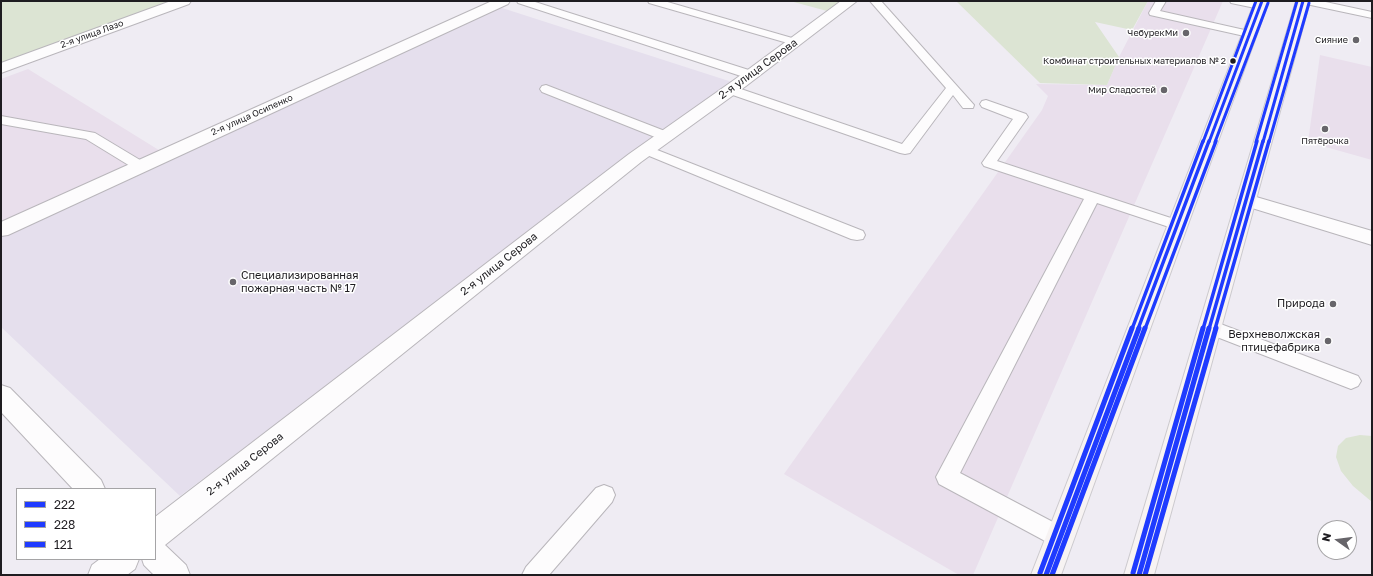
<!DOCTYPE html>
<meta charset="utf-8">
<style>
body{margin:0}
#map{position:relative;width:1373px;height:576px;overflow:hidden;background:#efecf3;font-family:"Golos Text",sans-serif}
canvas{display:block}
.frame{position:absolute;inset:0;border:2px solid #1e1c20;pointer-events:none}
.legend{position:absolute;left:16px;top:488px;width:140px;height:72px;box-sizing:border-box;background:#fff;border:1px solid #a5a4a6;margin:0;padding:5px 7px;list-style:none;font-size:12px;color:#1e1c20}
.legend li{display:flex;align-items:center;gap:8px;height:20px}
.legend b{width:20px;border:1px solid #a5a4a6}
.north{position:absolute;left:1317px;top:520px;width:40px;height:40px;box-sizing:border-box;background:#fff;border:1px solid #a5a4a6;border-radius:50%;rotate:284deg;font-size:11px;font-weight:700;line-height:16px;text-align:center;color:#1e1c20}
.north::after{content:'';display:block;margin:auto;width:14px;height:18px;background:#67656a;clip-path:polygon(50% 0,100% 100%,50% 72%,0 100%)}
</style>
<div id="map">
<canvas width="1373" height="576"></canvas>
<div class="frame"></div>
<ul class="legend">
<li><b style="height:5px;background:#1f3bff"></b>222</li>
<li><b style="height:5px;background:#1f3bff"></b>228</li>
<li><b style="height:5px;background:#1f3bff"></b>121</li>
</ul>
<div class="north">N</div>
</div>
<script>
const g = document.querySelector('canvas').getContext('2d');
g.lineJoin = 'round';
function fillPath(path, color) {
  g.fillStyle = color;
  g.fill(path, 'evenodd');
}
function poly(rows) {
  const path = new Path2D();
  for (const r of rows) {
    path.moveTo(r[0], r[1]);
    for (let i = 2; i < r.length; i += 2) path.lineTo(r[i], r[i + 1]);
  }
  return path;
}
function stroke(path, color, width, dash) {
  g.strokeStyle = color;
  g.lineWidth = width;
  g.lineCap = dash ? 'butt' : 'round';
  g.setLineDash(dash || []);
  g.stroke(path);
}
function write(font, color, halo, rows, align = 'center') {
  g.font = font + ' "Golos Text",sans-serif';
  g.lineWidth = 3;
  g.setLineDash([]);
  g.textBaseline = 'middle';
  g.strokeStyle = halo;
  g.fillStyle = color;
  for (const [text, x, y, turn = 0] of rows) {
    g.save();
    g.translate(x, y);
    g.rotate((+turn || 0) * Math.PI / 180);
    g.textAlign = isNaN(turn) ? turn : align;
    if (halo) g.strokeText(text, 0, 0);
    g.fillText(text, 0, 0);
    g.restore();
  }
}
fillPath(poly([
 [1148,1,1223,1,973,575,959,575,784,474,1042,110,1048,96,1036,84,1107,85,1119,57],
 [1320,55,1372,67,1372,160,1308,142],
 [28,69,162,152,1,227,1,79]
]), '#e9dfec');
fillPath(poly([
 [496,6,732,82,180,496,1,327,1,237]
]), '#e5dfed');
fillPath(poly([
 [1,1,172,1,1,63],
 [790,1,841,1,827,11],
 [956,1,1148,1,1132,30,1095,22,1119,57,1107,85,1040,83],
 [1360,435,1372,436,1372,502,1353,486,1341,471,1336,457,1338,446,1346,438]
]), '#dce4d3');
const service = poly([
 [517,1,532,1,755,72,757,75,755,78,751,79,747,78,518,3,517,1],
 [648,1,664,1,799,40,801,42,799,44,795,45,791,44,649,3,648,1],
 [870,1,881,1,974,105,973,108,963,108,953,95,910,153,905,154,900,153,727,93,725,90,727,87,731,86,735,87,902,144,946,88,870,1],
 [1156,1,1166,1,1160,11,1249,31,1255,34,1249,37,1150,15,1149,13,1156,1],
 [1230,1,1251,1,1264,4,1265,6,1260,9,1231,3,1230,1],
 [1301,1,1321,1,1372,12,1372,18,1306,4,1301,1],
 [546,85,670,133,672,136,670,139,660,139,542,92,540,89,542,86,546,85],
 [986,100,1026,114,1028,117,997,161,1183,222,1186,225,1183,228,1178,230,1097,203,960,473,1068,530,1071,538,1068,546,1060,549,939,484,936,477,1084,199,984,166,982,163,1013,119,982,107,980,104,982,101,986,100],
 [1,116,95,133,145,163,147,166,145,169,140,170,135,169,86,139,1,124,1,116],
 [647,146,863,231,865,235,863,239,857,240,851,239,642,153,640,150,642,147,647,146],
 [1210,320,1358,376,1361,381,1358,386,1351,389,1204,332,1201,327,1204,322,1210,320],
 [604,485,612,488,615,495,612,502,549,575,522,575,526,567,596,488,604,485]
]);
const minor = poly([
 [171,1,191,1,189,4,1,73,1,63,171,1],
 [492,1,510,1,508,4,8,235,1,236,1,222,492,1],
 [841,1,857,1,746,86,641,162,165,545,186,565,190,575,154,575,144,565,142,559,155,559,155,517,629,154,734,80,841,1],
 [1246,194,1372,231,1372,245,1239,204,1236,200,1239,196,1246,194],
 [1,385,10,388,101,480,105,489,73,489,1,412,1,385],
 [100,559,139,559,135,569,127,575,88,575,92,565,100,559]
]);
const primary = poly([
 [1255,1,1269,1,1061,575,1031,575,1255,1],
 [1296,1,1310,1,1154,575,1124,575,1296,1]
]);
stroke(service, '#b9b6bb', 2);
stroke(minor, '#b9b6bb', 2);
stroke(primary, '#cccace', 2);
fillPath(service, '#fdfcfd');
fillPath(minor, '#fdfcfd');
fillPath(primary, '#f7f3f3');
stroke(poly([
 [1209,142,1262,1],
 [1263,142,1303,1]
]), '#1f3bff', 3);
stroke(poly([
 [1138,329,1209,141],
 [1209,329,1263,141]
]), '#1f3bff', 3.5);
stroke(poly([
 [1046,575,1139,328],
 [1139,575,1209,328]
]), '#1f3bff', 5);
stroke(poly([
 [1215,142,1268,3],
 [1269,142,1309,3]
]), '#1f3bff', 3);
stroke(poly([
 [1145,329,1216,141],
 [1215,329,1269,141]
]), '#1f3bff', 3.5);
stroke(poly([
 [1052,575,1145,328],
 [1145,575,1216,328]
]), '#1f3bff', 5);
stroke(poly([
 [1203,142,1256,1],
 [1256,142,1297,1]
]), '#1f3bff', 3);
stroke(poly([
 [1132,329,1203,141],
 [1203,329,1257,141]
]), '#1f3bff', 3.5);
stroke(poly([
 [1040,573,1132,328],
 [1133,573,1203,328]
]), '#1f3bff', 5);
for (const [x, y, r, color] of [
 [1186,33,4,"#67656a"],
 [1356,40,4,"#67656a"],
 [1233,61,3.5,"#1e1c20"],
 [1164,90,4,"#67656a"],
 [1325,129,4,"#67656a"],
 [233,282,4,"#67656a"],
 [1333,304,4,"#67656a"],
 [1328,341,4,"#67656a"]
]) {
  const dot = new Path2D();
  dot.arc(x, y, r, 0, 2 * Math.PI);
  g.fillStyle = color;
  g.fill(dot);
  stroke(dot, '#fff', 1.5);
}
write('9px', '#1e1c20', '#fff', [
 ["ЧебурекМи",1178,33],
 ["Сияние",1348,40],
 ["Мир Сладостей",1156,90],
 ["Пятёрочка",1325,141,"center"]
], 'right');
write('9px', '#1e1c20', '#fff', [
 ["2-я улица Лазо",92,34,-20],
 ["2-я улица Осипенко",252,115,-24]
]);
write('9px', '#1e1c20', '#fff', [
 ["Комбинат строительных материалов № 2",1226,61]
], 'right');
write('11px', '#1e1c20', '#fff', [
 ["2-я улица Серова",758,69,-36],
 ["2-я улица Серова",499,264,-38],
 ["2-я улица Серова",245,464,-38]
]);
write('11px', '#1e1c20', '#fff', [
 ["Специализированная",241,276,"left"],
 ["пожарная часть № 17",241,289,"left"],
 ["Природа",1325,304],
 ["Верхневолжская",1320,335],
 ["птицефабрика",1320,348]
], 'right');
</script>
